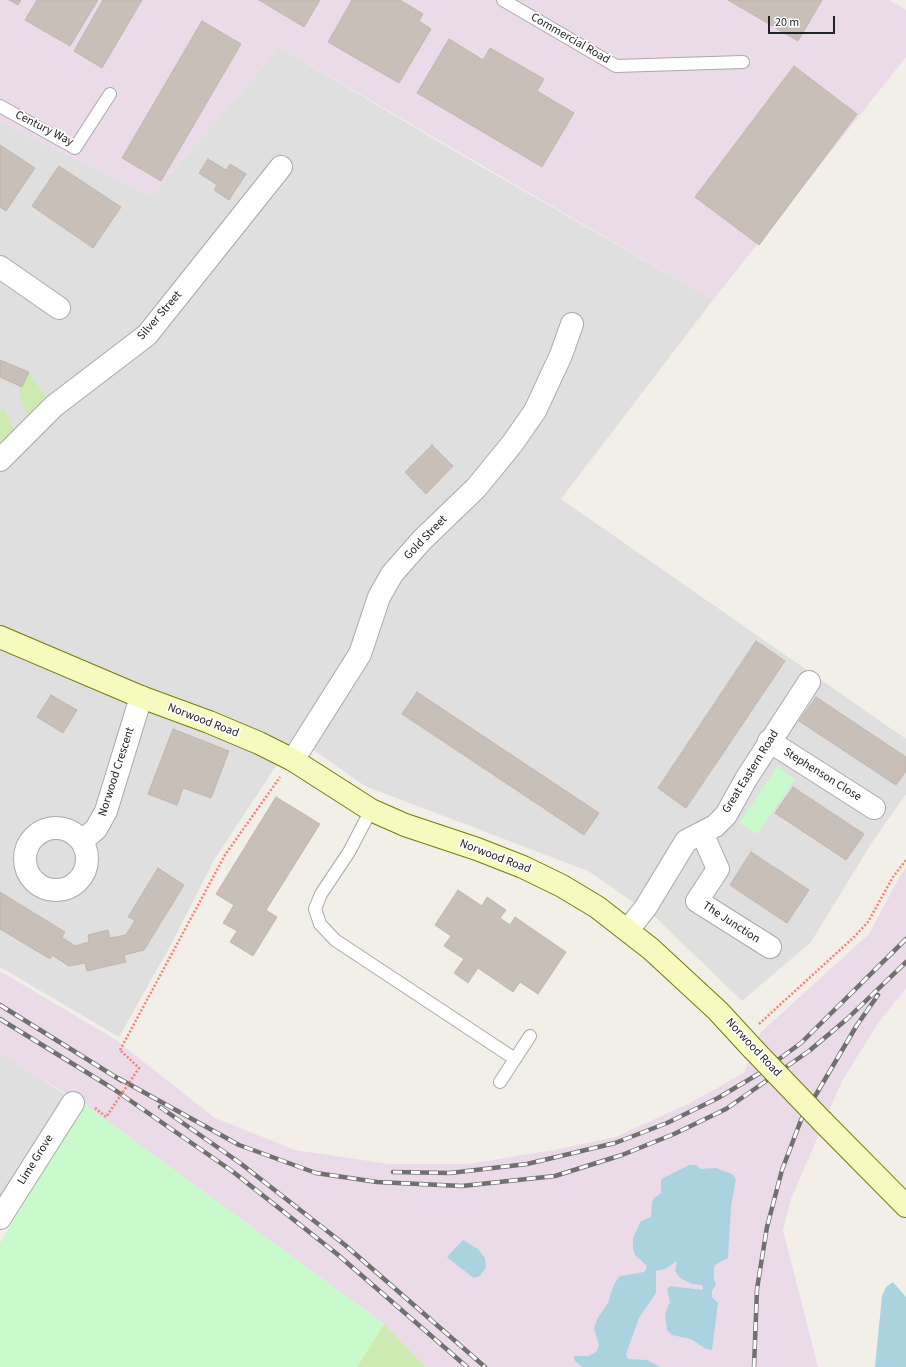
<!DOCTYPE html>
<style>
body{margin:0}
#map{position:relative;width:906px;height:1367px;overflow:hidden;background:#f2efe9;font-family:"Source Sans 3",sans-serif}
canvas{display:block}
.scale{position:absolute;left:768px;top:16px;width:67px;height:18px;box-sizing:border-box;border:2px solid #222;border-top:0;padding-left:5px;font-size:12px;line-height:14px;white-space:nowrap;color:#222;-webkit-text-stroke:3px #fff;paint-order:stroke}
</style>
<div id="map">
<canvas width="906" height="1367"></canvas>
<div class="scale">20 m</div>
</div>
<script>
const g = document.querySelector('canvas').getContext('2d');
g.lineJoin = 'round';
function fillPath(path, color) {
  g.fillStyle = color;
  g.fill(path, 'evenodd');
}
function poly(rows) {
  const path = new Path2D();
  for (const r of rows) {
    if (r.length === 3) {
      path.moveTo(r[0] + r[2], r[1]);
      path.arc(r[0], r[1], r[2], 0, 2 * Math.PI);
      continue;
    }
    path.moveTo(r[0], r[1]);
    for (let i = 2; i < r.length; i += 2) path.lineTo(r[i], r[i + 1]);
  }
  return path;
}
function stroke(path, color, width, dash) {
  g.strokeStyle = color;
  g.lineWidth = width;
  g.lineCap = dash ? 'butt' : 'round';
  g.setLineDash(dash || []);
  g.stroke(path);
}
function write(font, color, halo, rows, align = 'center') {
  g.font = font + ' "Source Sans 3",sans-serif';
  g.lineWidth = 3.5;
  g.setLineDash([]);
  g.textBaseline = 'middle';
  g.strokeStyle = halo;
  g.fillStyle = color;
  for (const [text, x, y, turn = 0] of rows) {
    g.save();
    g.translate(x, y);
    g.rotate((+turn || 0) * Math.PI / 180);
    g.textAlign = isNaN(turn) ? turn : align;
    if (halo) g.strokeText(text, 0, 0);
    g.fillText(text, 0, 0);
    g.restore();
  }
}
fillPath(poly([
 [279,47,458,153,713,300,561,499,906,739,906,794,871,844,811,942,742,1001,655,917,588,871,365,786,295,737,214,860,174,939,119,1037,0,967,0,122,151,196],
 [0,1053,68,1096,0,1202]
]), '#e0dfdf');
fillPath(poly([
 [0,0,889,0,906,10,906,57,713,300,279,47,151,196,0,122],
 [906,868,906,988,879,1022,842,1081,791,1199,783,1230,818,1367,426,1367,384,1324,84,1104,0,1054,0,971,116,1040,215,1118,295,1150,389,1164,468,1164,554,1150,615,1137,688,1104,744,1073,760,1033,869,934,901,874]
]), '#ebdbe8');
fillPath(poly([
 [29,372,50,404,30,421,19,395,19,385,23,387],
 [4,408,15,434,3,446,0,444,0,413],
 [384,1324,426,1367,357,1367]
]), '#cdebb0');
fillPath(poly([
 [777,767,795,779,757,834,739,823],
 [84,1104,384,1324,357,1367,0,1367,0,1243]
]), '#c8facc');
fillPath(poly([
 [689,1165,696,1165,701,1169,716,1168,732,1174,736,1179,731,1206,728,1258,715,1265,714,1269,714,1280,716,1285,712,1291,712,1297,718,1303,712,1350,706,1349,691,1339,672,1335,667,1330,665,1314,670,1302,667,1289,670,1286,703,1290,702,1285,692,1284,680,1278,675,1271,677,1261,665,1269,656,1271,656,1293,639,1318,626,1354,628,1359,647,1360,660,1367,583,1367,575,1361,573,1356,588,1356,596,1352,599,1345,594,1329,597,1319,608,1303,614,1284,620,1276,644,1272,646,1269,647,1266,635,1255,633,1248,633,1238,641,1221,651,1217,652,1203,654,1198,661,1193,661,1179],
 [463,1240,478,1249,485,1258,486,1267,480,1276,474,1278,471,1276,447,1257],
 [893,1282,906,1297,906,1367,875,1367,882,1296,886,1287]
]), '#aad3df');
const building = poly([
 [9,0,21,0,18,5,9,0],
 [37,0,98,0,70,46,25,20,37,0],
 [103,0,142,0,102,68,74,51,103,0],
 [259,0,320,0,304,27,259,0],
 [352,0,400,0,423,14,419,21,431,29,399,83,328,42,352,0],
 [728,0,822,0,798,41,728,0],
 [202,21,241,44,161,181,122,158,202,21],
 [449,39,483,60,490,48,544,79,537,91,574,113,542,167,417,93,449,39],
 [794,66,857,114,759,245,695,197,794,66],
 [0,145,35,168,6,211,0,207,0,145],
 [208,159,226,170,230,164,246,174,229,200,214,190,217,185,199,173,208,159],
 [59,166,121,207,93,248,32,206,59,166],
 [0,360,29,372,22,387,0,377,0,360],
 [432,445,453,466,426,494,405,472,432,445],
 [756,641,785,661,686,808,658,788,756,641],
 [417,692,599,813,584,835,402,714,417,692],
 [51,695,77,710,63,733,37,717,51,695],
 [816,697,906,757,906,771,896,785,799,721,816,697],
 [173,729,229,751,211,798,183,788,177,805,148,794,173,729],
 [793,787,864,834,846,860,775,813,793,787],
 [276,797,320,824,266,910,277,917,253,956,230,942,237,931,223,923,234,905,216,894,276,797],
 [751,852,809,890,787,923,730,885,751,852],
 [158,868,184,885,144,950,124,955,126,962,87,971,85,963,69,966,52,955,50,959,0,929,0,892,65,932,62,937,75,946,89,942,88,935,108,930,110,938,126,935,135,920,128,917,158,868],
 [458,890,482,906,487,897,506,910,500,918,510,925,515,917,566,952,538,994,520,982,513,992,478,968,468,983,454,973,464,959,444,946,451,936,435,925,458,890]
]);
fillPath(building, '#c7bfb8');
stroke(building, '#c4b6ab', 1);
const lane = poly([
 [503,0,616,66,743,62],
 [0,106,75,148,110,94],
 [371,810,349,852,321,894,315,909,320,924,335,940,515,1059],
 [500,1082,530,1036]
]);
const street = poly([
 [0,267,59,308],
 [0,460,54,406,147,335,281,167],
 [769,741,874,808],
 [293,760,360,654,379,597,392,574,422,540,476,488,512,444,535,411,561,355,572,324],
 [56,859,31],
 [702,833,718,869,697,901,770,947],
 [82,841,96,829,106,811,141,697],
 [628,930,646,907,686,841,715,826,726,815,746,779,809,682],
 [0,1218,73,1103]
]);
const secondary = poly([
 [0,637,141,697,209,722,259,743,293,760,371,810,405,825,477,849,523,867,562,886,597,907,651,949,718,1011,753,1049],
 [822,1121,906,1206]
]);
stroke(lane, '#a9a9a9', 14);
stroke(street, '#a9a9a9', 24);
stroke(secondary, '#707d05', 24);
stroke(poly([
 [759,1024,854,937,868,922,893,877,906,860],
 [120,1050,225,855,280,777]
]), '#fa8072', 2.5, [2, 2]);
stroke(lane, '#fff', 12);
stroke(street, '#fff', 22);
stroke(secondary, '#f7fabf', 22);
const rail = poly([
 [0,1005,122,1081],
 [0,1019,112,1088,232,1171,337,1254,467,1367],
 [118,1078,239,1145,316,1173,377,1182,462,1186,555,1176,622,1155,674,1134,726,1109,809,1051,847,1019,906,962],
 [160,1107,240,1163,345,1245,485,1367],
 [393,1172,450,1173,527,1164,615,1143,667,1123,718,1098,760,1073,801,1043,906,939],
 [754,1367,757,1289,767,1227,782,1170,801,1120,857,1025,878,995]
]);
stroke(rail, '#707070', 4.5);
stroke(rail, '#fff', 3, [9]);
const secondaryBridge = poly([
 [753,1049,822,1121]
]);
stroke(secondaryBridge, '#707d05', 24, []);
stroke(poly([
 [95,1108,106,1117,139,1068,120,1050]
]), '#fa8072', 2.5, [2, 2]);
stroke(secondaryBridge, '#f7fabf', 22);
write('12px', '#222', '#fff', [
 ["Commercial Road",570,39,30],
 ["Century Way",44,129,27],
 ["Silver Street",160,316,-49],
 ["Gold Street",426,538,-46],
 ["Norwood Road",203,721,21],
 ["Norwood Crescent",117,772,-72],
 ["Great Eastern Road",751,772,-58],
 ["Stephenson Close",822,775,32],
 ["Norwood Road",495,857,21],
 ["The Junction",731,923,33],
 ["Norwood Road",753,1048,47],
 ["Lime Grove",36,1160,-58]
]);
</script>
